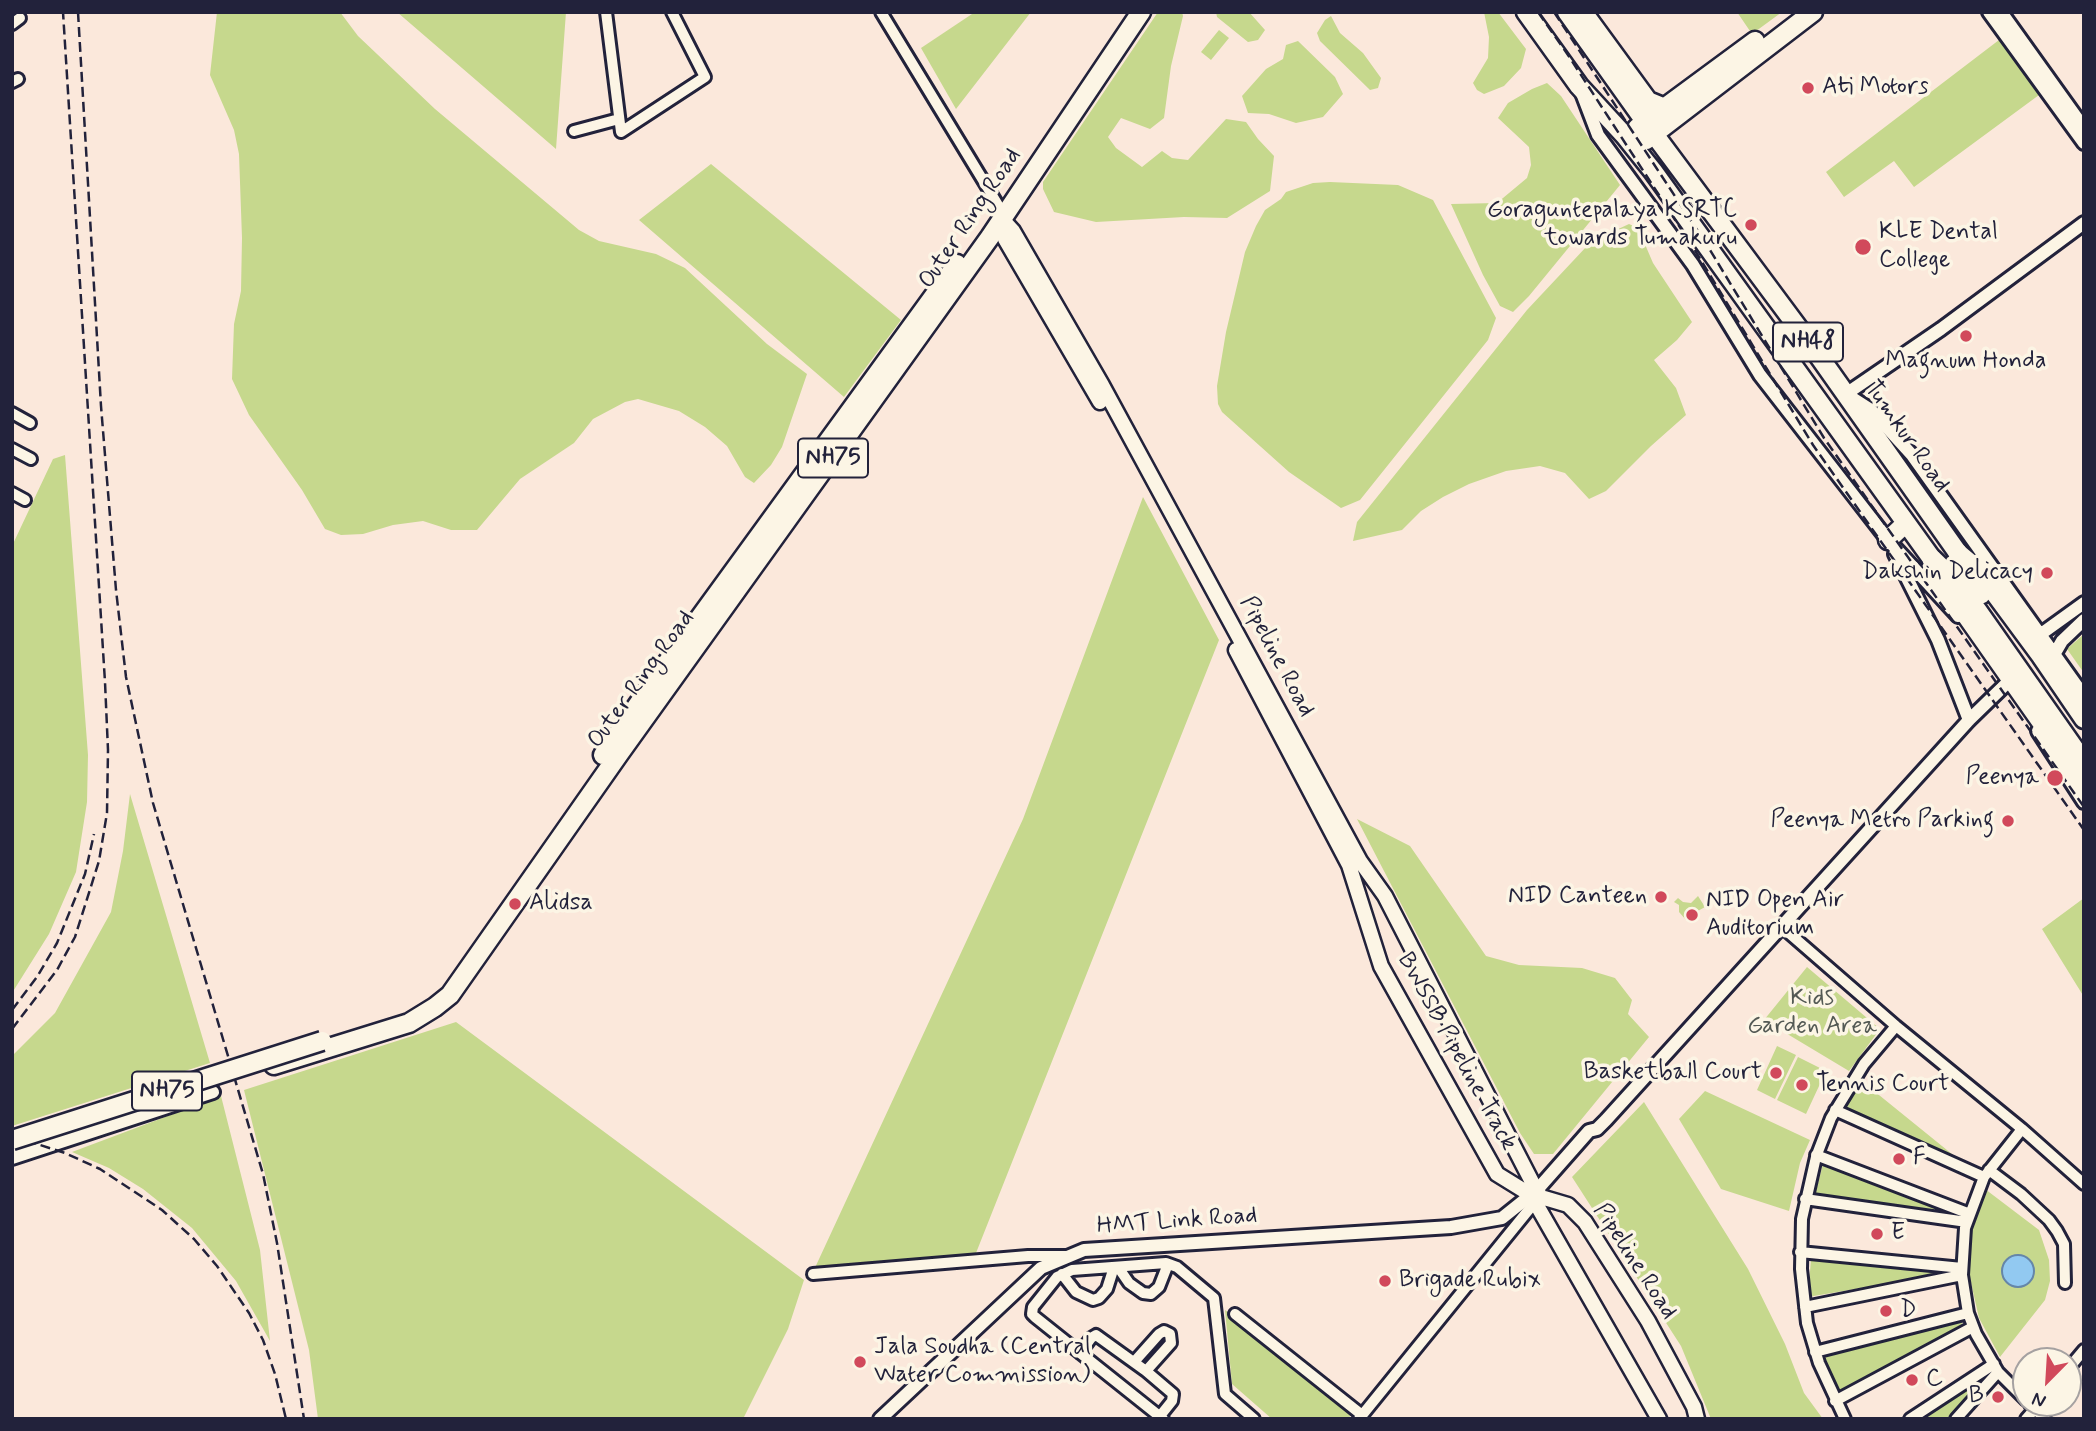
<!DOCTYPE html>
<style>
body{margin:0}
#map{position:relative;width:2096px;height:1431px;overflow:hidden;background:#fbe8db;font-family:Mynerve,sans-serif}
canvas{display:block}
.frame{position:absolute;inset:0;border:14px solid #22223b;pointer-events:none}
.north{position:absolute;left:2012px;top:1347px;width:70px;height:70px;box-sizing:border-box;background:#fcf5e5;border:2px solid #a5a1a1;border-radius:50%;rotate:204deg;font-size:19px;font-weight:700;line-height:28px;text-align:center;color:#22223b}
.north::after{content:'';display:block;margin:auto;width:24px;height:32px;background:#d1495b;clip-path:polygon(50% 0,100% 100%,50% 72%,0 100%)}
</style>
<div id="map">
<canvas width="2096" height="1431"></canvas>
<div class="frame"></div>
<div class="north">N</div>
</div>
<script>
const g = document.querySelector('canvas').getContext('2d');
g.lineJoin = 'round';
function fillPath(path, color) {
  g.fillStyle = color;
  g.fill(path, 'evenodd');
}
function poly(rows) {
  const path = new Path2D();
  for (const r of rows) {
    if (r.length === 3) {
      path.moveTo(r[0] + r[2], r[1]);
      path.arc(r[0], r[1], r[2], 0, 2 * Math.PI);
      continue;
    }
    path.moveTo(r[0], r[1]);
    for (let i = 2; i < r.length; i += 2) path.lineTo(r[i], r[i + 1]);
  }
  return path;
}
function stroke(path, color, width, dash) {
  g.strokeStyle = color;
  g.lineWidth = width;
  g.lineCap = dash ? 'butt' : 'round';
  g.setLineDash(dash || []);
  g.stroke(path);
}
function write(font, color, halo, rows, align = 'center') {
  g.font = font + ' Mynerve,sans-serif';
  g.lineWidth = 7;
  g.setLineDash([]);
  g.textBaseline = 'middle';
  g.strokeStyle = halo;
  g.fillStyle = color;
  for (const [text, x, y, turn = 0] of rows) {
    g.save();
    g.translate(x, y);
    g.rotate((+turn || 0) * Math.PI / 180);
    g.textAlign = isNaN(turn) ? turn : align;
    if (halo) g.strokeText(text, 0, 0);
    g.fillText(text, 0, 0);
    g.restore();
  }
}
fillPath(poly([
 [217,12,340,12,358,36,435,109,579,230,599,241,656,254,685,268,767,344,807,374,782,447,771,465,754,483,745,477,727,446,705,427,679,411,638,399,625,402,593,419,574,443,520,479,477,530,451,530,423,521,393,525,363,534,341,535,325,529,302,490,249,415,232,379,234,324,241,291,242,238,239,154,234,130,210,75],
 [397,12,566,12,556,149],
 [975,12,1031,12,956,109,921,48],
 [1158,12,1182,12,1183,16,1171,66,1164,118,1150,129,1121,118,1108,137,1116,148,1142,167,1162,151,1172,158,1188,160,1226,119,1246,122,1258,139,1274,156,1270,191,1227,218,1184,217,1096,222,1054,212,1043,189,1043,182],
 [1216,12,1249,12,1265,30,1258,40,1248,42,1217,17],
 [1484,12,1498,12,1526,49,1521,68,1504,86,1484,94,1477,90,1473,83,1488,58,1489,37],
 [1737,12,1782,12,1752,34],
 [1331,16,1340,33,1363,53,1381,78,1378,88,1370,90,1320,41,1317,33,1325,20],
 [1219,30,1229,38,1211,60,1201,52],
 [1999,40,2039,95,1914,187,1894,161,1844,197,1826,172],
 [1298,41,1335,77,1343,94,1323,117,1296,123,1269,114,1248,113,1242,96,1266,69,1283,59,1286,45],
 [1547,83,1561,96,1620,185,1529,296,1513,312,1500,306,1483,275,1451,204,1497,203,1527,178,1531,165,1529,147,1498,118,1508,103,1532,89],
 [711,164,901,320,844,397,639,220],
 [1330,182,1398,185,1433,200,1496,318,1488,340,1360,500,1341,508,1289,472,1222,412,1218,404,1217,386,1226,332,1245,252,1256,226,1265,210,1281,199,1286,192,1313,183],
 [1629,224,1638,228,1653,263,1692,322,1677,340,1654,360,1676,388,1686,415,1651,446,1606,491,1589,499,1565,473,1540,466,1506,471,1469,484,1443,497,1421,511,1402,530,1353,541,1357,522,1527,310,1602,230,1614,231],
 [65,455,88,755,87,802,76,872,49,934,12,993,12,546,53,459],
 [1143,497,1219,640,976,1253,813,1272,1023,819],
 [2084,634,2084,673,2067,649],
 [130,794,210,1063,12,1126,12,1056,55,1013,111,912,123,851],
 [1357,819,1410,846,1486,956,1519,965,1582,968,1615,978,1632,1000,1628,1014,1649,1037,1553,1154,1534,1154,1520,1133],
 [1698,896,1705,907,1696,912,1695,919,1686,920,1679,912,1679,905,1674,902,1678,898,1683,902,1691,903],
 [2084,898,2084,997,2042,929],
 [1807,967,1880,1029,1849,1071,1764,1020],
 [456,1022,804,1280,788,1329,743,1419,318,1419,309,1350,244,1090],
 [1777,1046,1796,1055,1775,1099,1757,1090],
 [1798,1057,1826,1071,1806,1114,1777,1100],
 [1858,1078,1963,1163,1842,1108],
 [1705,1091,1810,1140,1800,1163,1789,1211,1721,1189,1679,1119],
 [221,1096,260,1250,270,1341,236,1281,192,1228,143,1189,109,1168,72,1152],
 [1644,1102,1748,1269,1785,1344,1804,1393,1823,1419,1711,1419,1681,1346,1572,1177],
 [1824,1160,1947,1212,1815,1195],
 [1985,1189,2039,1230,2049,1260,2050,1281,2045,1300,2000,1357,1979,1318,1969,1274,1971,1231],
 [1811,1259,1956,1272,1808,1297],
 [1225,1310,1353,1412,1348,1419,1272,1419,1232,1384],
 [1960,1318,1964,1328,1836,1397,1819,1356],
 [1986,1376,1949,1419,1923,1419]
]), '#c6d88d');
const water = poly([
 [2018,1271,16]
]);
fillPath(water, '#92c9f1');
stroke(water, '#6586a8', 2);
const minor = poly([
 [606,12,621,132,705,77,672,12],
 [881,12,998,205],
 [12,24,20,18],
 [12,82,18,79],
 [574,131,619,119],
 [12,413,30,423],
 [12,449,31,459],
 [12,493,25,500],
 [1782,927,1896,1026,2022,1129,1984,1177,1965,1228,1962,1275,1968,1313,1976,1334,1998,1372,2026,1400],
 [1835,1110,1984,1177],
 [2022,1129,2084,1184],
 [1816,1155,1970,1214],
 [1989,1170,2021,1194,2049,1220,2057,1231,2064,1244,2065,1283],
 [1805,1199,1967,1222],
 [1800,1252,1962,1268],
 [1118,1267,1129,1283,1143,1293,1151,1294,1159,1287,1168,1264],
 [813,1274,1028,1256,1067,1256],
 [1062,1274,1076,1292,1093,1300,1099,1298,1107,1289,1114,1267],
 [1805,1307,1962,1275],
 [1235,1314,1362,1415],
 [1815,1352,1968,1313],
 [1080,1353,1091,1338,1096,1335,1146,1371,1173,1394,1172,1401,1160,1416],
 [1134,1362,1159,1334,1164,1331,1170,1334,1171,1343,1146,1371],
 [2068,1369,2084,1350],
 [1835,1401,1973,1327],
 [2029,1403,2045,1419],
 [1163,1419,1035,1317,1032,1314,1033,1307,1057,1277,1072,1270,1166,1263,1177,1267,1214,1298,1225,1394,1254,1419],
 [1359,1419,1535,1202],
 [1845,1419,1819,1363,1807,1323,1801,1269,1802,1219,1816,1157,1831,1118,1864,1064,1896,1026],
 [1910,1419,1994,1364],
 [1956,1419,1998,1372],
 [2026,1419,2040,1403]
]);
const tertiary = poly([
 [1989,12,2084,143],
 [2001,12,2084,128],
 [1582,93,1598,135,1693,265,1760,375,1888,540,1958,616],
 [2084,223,1941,329,1846,394,1871,410,1912,455,2084,696],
 [1895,554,1938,640,1969,720],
 [2041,634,2084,603],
 [2055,653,2062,641,2084,620],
 [2038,731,2084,802],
 [12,1158,213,1092],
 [880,1419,1041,1268,1084,1250,1451,1227,1502,1218,1537,1190,1589,1131,1597,1129,1606,1120,1969,720,2006,684]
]);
const secondary = poly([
 [1002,219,1013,231,1102,385,1360,861,1385,896,1533,1184,1541,1197,1568,1205,1585,1222,1648,1321,1694,1407,1697,1419],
 [1002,219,1005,239,1100,402],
 [1236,650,1349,865,1381,966,1497,1174,1531,1195,1659,1419]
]);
const trunk = poly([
 [1526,12,1579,86,1625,136,1653,171,1932,559,1949,591,2084,783],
 [1567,12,1654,134,1811,345,1958,553,1976,568,2041,656,2084,719],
 [1583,12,1648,101,1665,108],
 [1637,128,1755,41],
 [1646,140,1813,12],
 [1888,540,1906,523],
 [603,755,661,671,957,264],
 [274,1065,409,1023,435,1007,450,995,619,754,990,237,1141,12],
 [12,1149,26,1145]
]);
const motorway = poly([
 [1958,553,1966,573,1981,594],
 [1932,559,1959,585,2084,763]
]);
stroke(minor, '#22223b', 16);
stroke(tertiary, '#22223b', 18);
stroke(secondary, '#22223b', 19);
stroke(trunk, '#22223b', 23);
stroke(motorway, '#22223b', 24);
stroke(minor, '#fcf5e5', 10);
stroke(tertiary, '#fcf5e5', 12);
stroke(secondary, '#fcf5e5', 14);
stroke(trunk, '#fcf5e5', 18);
stroke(motorway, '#fcf5e5', 19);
stroke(poly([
 [78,12,101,406,116,590,126,677,153,803,263,1174,277,1243,304,1419],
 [1538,12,1568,55,1696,252,1813,445,2084,830],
 [1554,12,1707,245,1824,438,2084,807],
 [12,1010,37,977,57,943,85,874,94,834],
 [12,1029,57,970,75,937,99,861,107,813,108,750,105,682,63,12],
 [12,1136,65,1153,100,1169,162,1210,194,1239,217,1266,249,1313,263,1340,275,1374,286,1419]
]), '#22223b', 2.5, [10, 5]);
const trunkBridge = poly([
 [12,1140,322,1041]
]);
stroke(trunkBridge, '#22223b', 23, []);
stroke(trunkBridge, '#fcf5e5', 18);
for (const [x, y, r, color] of [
 [1808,88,7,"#d1495b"],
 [1751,225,7,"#d1495b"],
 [1863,247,9,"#d1495b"],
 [1966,336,7,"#d1495b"],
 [2047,573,7,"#d1495b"],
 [2055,778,9,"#d1495b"],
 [2008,821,7,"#d1495b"],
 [1661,897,7,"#d1495b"],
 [515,904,7,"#d1495b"],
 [1692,915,7,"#d1495b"],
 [1776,1073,7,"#d1495b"],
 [1802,1085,7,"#d1495b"],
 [1899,1159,7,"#d1495b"],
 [1877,1234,7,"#d1495b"],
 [1385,1281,7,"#d1495b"],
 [1886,1311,7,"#d1495b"],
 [860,1362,7,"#d1495b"],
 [1912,1380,7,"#d1495b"],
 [1998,1397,7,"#d1495b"]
]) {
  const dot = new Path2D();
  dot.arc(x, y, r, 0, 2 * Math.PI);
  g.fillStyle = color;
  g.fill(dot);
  stroke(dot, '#fcf5e5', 2.5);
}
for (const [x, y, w] of [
 [1808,342,70],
 [833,458,70],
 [167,1091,70]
]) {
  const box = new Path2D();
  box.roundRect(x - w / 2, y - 19.5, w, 39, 5);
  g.fillStyle = '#fcf5e5';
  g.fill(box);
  stroke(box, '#22223b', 2);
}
write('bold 23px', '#22223b', null, [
 ["NH48",1808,342],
 ["NH75",833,458],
 ["NH75",167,1091]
]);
write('24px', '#22223b', '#fcf5e5', [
 ["Ati Motors",1822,88],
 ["Goraguntepalaya KSRTC",1737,211,"right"],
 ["towards Tumakuru",1737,239,"right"],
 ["KLE Dental",1879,233],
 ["College",1879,261],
 ["Magnum Honda",1966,362,"center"],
 ["Dakshin Delicacy",2033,573,"right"],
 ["Peenya",2039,778,"right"],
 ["Peenya Metro Parking",1994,821,"right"],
 ["NID Canteen",1647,897,"right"],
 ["NID Open Air",1706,901],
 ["Auditorium",1706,929],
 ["Alidsa",529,904],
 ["Basketball Court",1762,1073,"right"],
 ["Tennis Court",1816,1085],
 ["F",1913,1159],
 ["E",1891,1234],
 ["Brigade Rubix",1399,1281],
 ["D",1900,1311],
 ["Jala Soudha (Central",874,1348],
 ["Water Commission)",874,1376],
 ["C",1926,1380],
 ["B",1984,1397,"right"]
], 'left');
write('24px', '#22223b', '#fcf5e5', [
 ["Outer Ring Road",971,219,-56],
 ["Tumkur Road",1906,437,55],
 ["Pipeline Road",1276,657,62],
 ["Outer Ring Road",642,680,-54],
 ["BWSSB Pipeline Track",1456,1052,61],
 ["HMT Link Road",1177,1222,-4],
 ["Pipeline Road",1634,1262,57]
]);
write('24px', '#535954', '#fcf5e5', [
 ["Kids",1812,999],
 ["Garden Area",1812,1027]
]);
</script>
